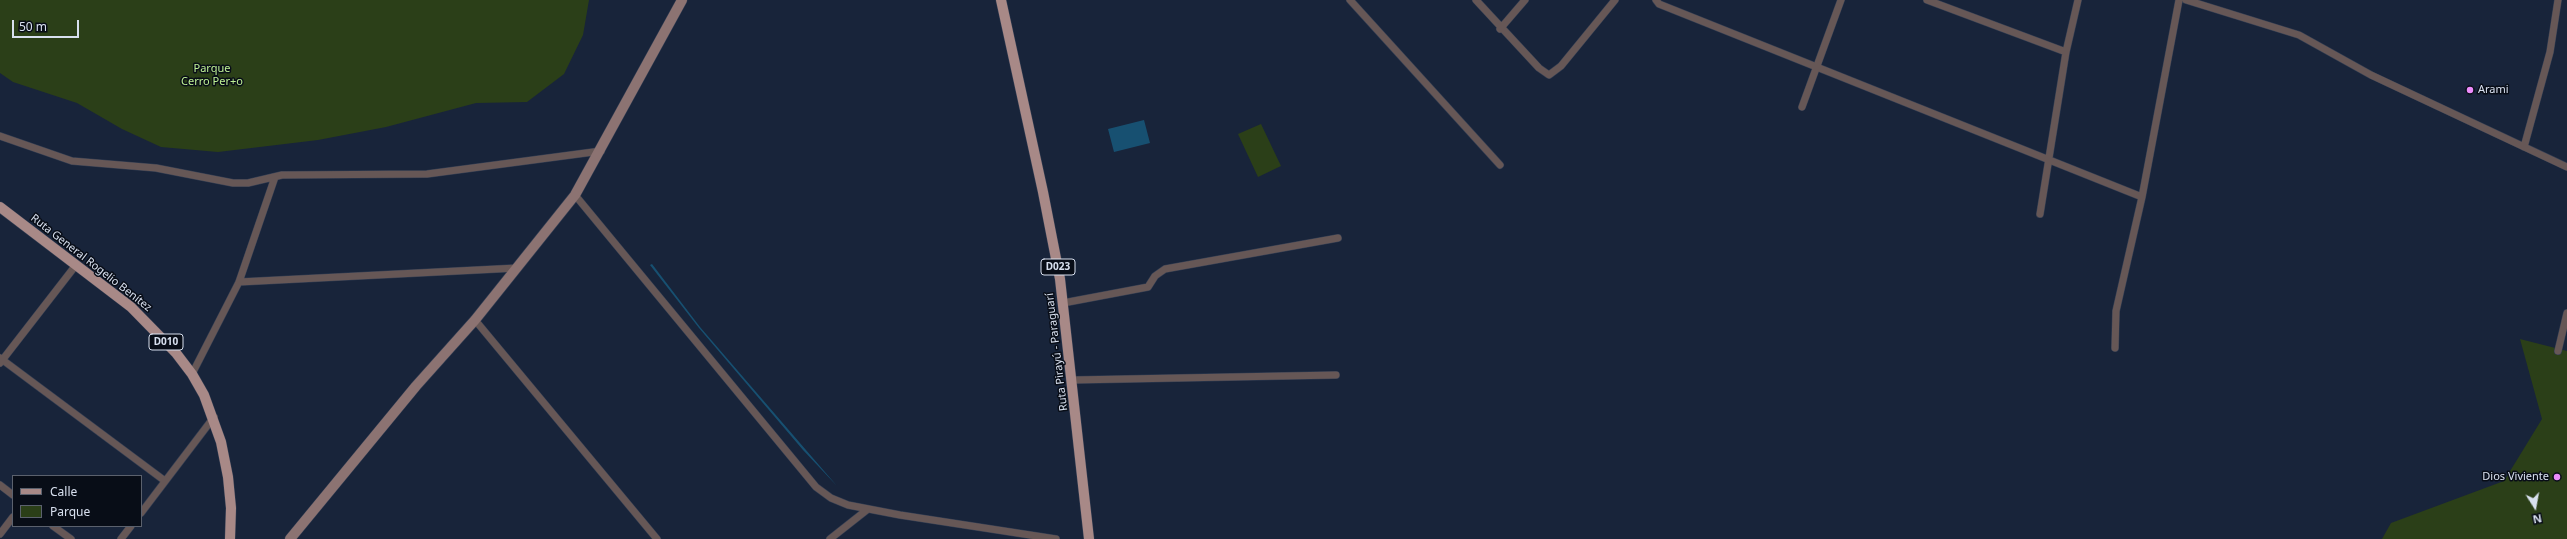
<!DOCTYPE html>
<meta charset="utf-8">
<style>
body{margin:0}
#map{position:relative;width:2567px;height:539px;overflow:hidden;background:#18243a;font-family:"Noto Sans",sans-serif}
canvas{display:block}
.legend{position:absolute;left:12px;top:475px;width:130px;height:52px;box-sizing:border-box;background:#080d17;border:1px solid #5b616d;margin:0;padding:5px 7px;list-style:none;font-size:12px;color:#d8e0ef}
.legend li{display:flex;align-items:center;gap:8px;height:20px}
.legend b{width:20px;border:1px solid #5b616d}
.north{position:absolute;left:2515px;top:487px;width:40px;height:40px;-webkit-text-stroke:3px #080d17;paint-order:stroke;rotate:169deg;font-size:11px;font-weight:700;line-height:16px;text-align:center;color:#d8e0ef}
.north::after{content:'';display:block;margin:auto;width:14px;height:18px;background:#d8e0ef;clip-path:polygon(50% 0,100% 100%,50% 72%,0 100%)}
.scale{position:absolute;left:12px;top:20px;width:67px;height:18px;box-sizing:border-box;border:2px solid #d8e0ef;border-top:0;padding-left:5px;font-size:12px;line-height:14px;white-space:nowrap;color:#d8e0ef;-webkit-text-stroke:3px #080d17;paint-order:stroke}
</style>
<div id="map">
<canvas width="2567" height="539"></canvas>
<ul class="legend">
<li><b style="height:5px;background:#a88987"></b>Calle</li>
<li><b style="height:11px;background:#2b3f18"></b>Parque</li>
</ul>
<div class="north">N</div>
<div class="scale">50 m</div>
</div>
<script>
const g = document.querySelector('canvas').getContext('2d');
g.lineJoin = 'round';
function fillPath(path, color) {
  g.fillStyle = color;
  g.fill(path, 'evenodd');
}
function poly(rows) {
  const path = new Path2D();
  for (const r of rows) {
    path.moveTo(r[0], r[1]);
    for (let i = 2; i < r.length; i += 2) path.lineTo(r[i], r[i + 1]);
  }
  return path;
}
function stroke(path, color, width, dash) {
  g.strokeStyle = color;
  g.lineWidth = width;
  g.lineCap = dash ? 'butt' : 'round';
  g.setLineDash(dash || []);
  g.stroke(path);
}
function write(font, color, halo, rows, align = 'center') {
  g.font = font + ' "Noto Sans",sans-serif';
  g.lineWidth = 3;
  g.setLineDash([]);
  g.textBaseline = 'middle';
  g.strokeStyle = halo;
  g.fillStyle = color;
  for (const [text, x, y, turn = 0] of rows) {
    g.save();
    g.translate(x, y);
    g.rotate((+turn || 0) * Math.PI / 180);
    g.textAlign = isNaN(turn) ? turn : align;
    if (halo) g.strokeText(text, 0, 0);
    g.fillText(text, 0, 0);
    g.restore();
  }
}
fillPath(poly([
 [0,0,589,0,583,35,564,74,527,102,476,103,386,127,318,140,218,152,161,147,122,129,77,103,13,82,0,73],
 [1261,124,1281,166,1258,177,1238,134],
 [2520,339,2567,351,2567,539,2382,539,2391,523,2504,481,2542,419]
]), '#2b3f18');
fillPath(poly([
 [1144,120,1150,143,1114,152,1108,129],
 [652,264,700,327,837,486,803,450,699,328,650,265]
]), '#175071');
const minor = poly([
 [1350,0,1500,165],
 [1476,0,1539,68,1549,75,1561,66,1615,0],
 [1656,0,1659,4,2142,197],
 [1927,0,2066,52],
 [2186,0,2299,35,2371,75,2567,167],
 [1500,29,1525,0],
 [1802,107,1841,0],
 [0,136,72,161,156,168,233,183,248,183,282,175,427,174,601,151],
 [2524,147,2550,52,2558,0],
 [575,195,816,487,831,498,848,505,900,515,1056,539],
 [2040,214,2066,52,2078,0],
 [239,282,517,268],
 [1063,303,1148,287,1155,276,1165,269,1338,238],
 [475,320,657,539],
 [2115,348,2116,311,2142,197,2179,0],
 [2558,351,2567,313],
 [0,358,165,481],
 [0,363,76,265],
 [192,374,239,282,275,177],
 [1073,380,1336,375],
 [0,485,13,495],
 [141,513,214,417],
 [53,526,71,539],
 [0,534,13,517],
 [121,539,131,526],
 [830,539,868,509]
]);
const secondary = poly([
 [290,539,416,386,475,320,575,195,682,0]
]);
const primary = poly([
 [1001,0,1043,192,1060,279,1089,539],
 [0,207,131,307,176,353,192,374,204,395,221,442,228,477,231,508,230,539]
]);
stroke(minor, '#333e53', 8);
stroke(secondary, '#333e53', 11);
stroke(primary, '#333e53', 11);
stroke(minor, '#665756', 7);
stroke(secondary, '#8c7372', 10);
stroke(primary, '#a88987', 10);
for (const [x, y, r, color] of [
 [2470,90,4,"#ec8cfb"],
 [2557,477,4,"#ec8cfb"]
]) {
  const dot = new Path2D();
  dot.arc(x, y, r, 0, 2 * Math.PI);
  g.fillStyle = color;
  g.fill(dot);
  stroke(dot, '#080d17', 1.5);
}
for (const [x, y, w] of [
 [1058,267,34],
 [166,342,34]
]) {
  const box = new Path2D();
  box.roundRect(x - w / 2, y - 8, w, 16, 3);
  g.fillStyle = '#080d17';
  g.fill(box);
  stroke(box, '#d8e0ef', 1);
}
write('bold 10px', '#d8e0ef', null, [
 ["D023",1058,267],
 ["D010",166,342]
]);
write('11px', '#bff195', '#080d17', [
 ["Parque",212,69],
 ["Cerro Per+o",212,82]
]);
write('11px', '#d8e0ef', '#080d17', [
 ["Arami",2478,90],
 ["Dios Viviente",2549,477,"right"]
], 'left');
write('11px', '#d8e0ef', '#080d17', [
 ["Ruta General Rogelio Benítez",91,263,38],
 ["Ruta Pirayú - Paraguarí",1057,352,-97]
]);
</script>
